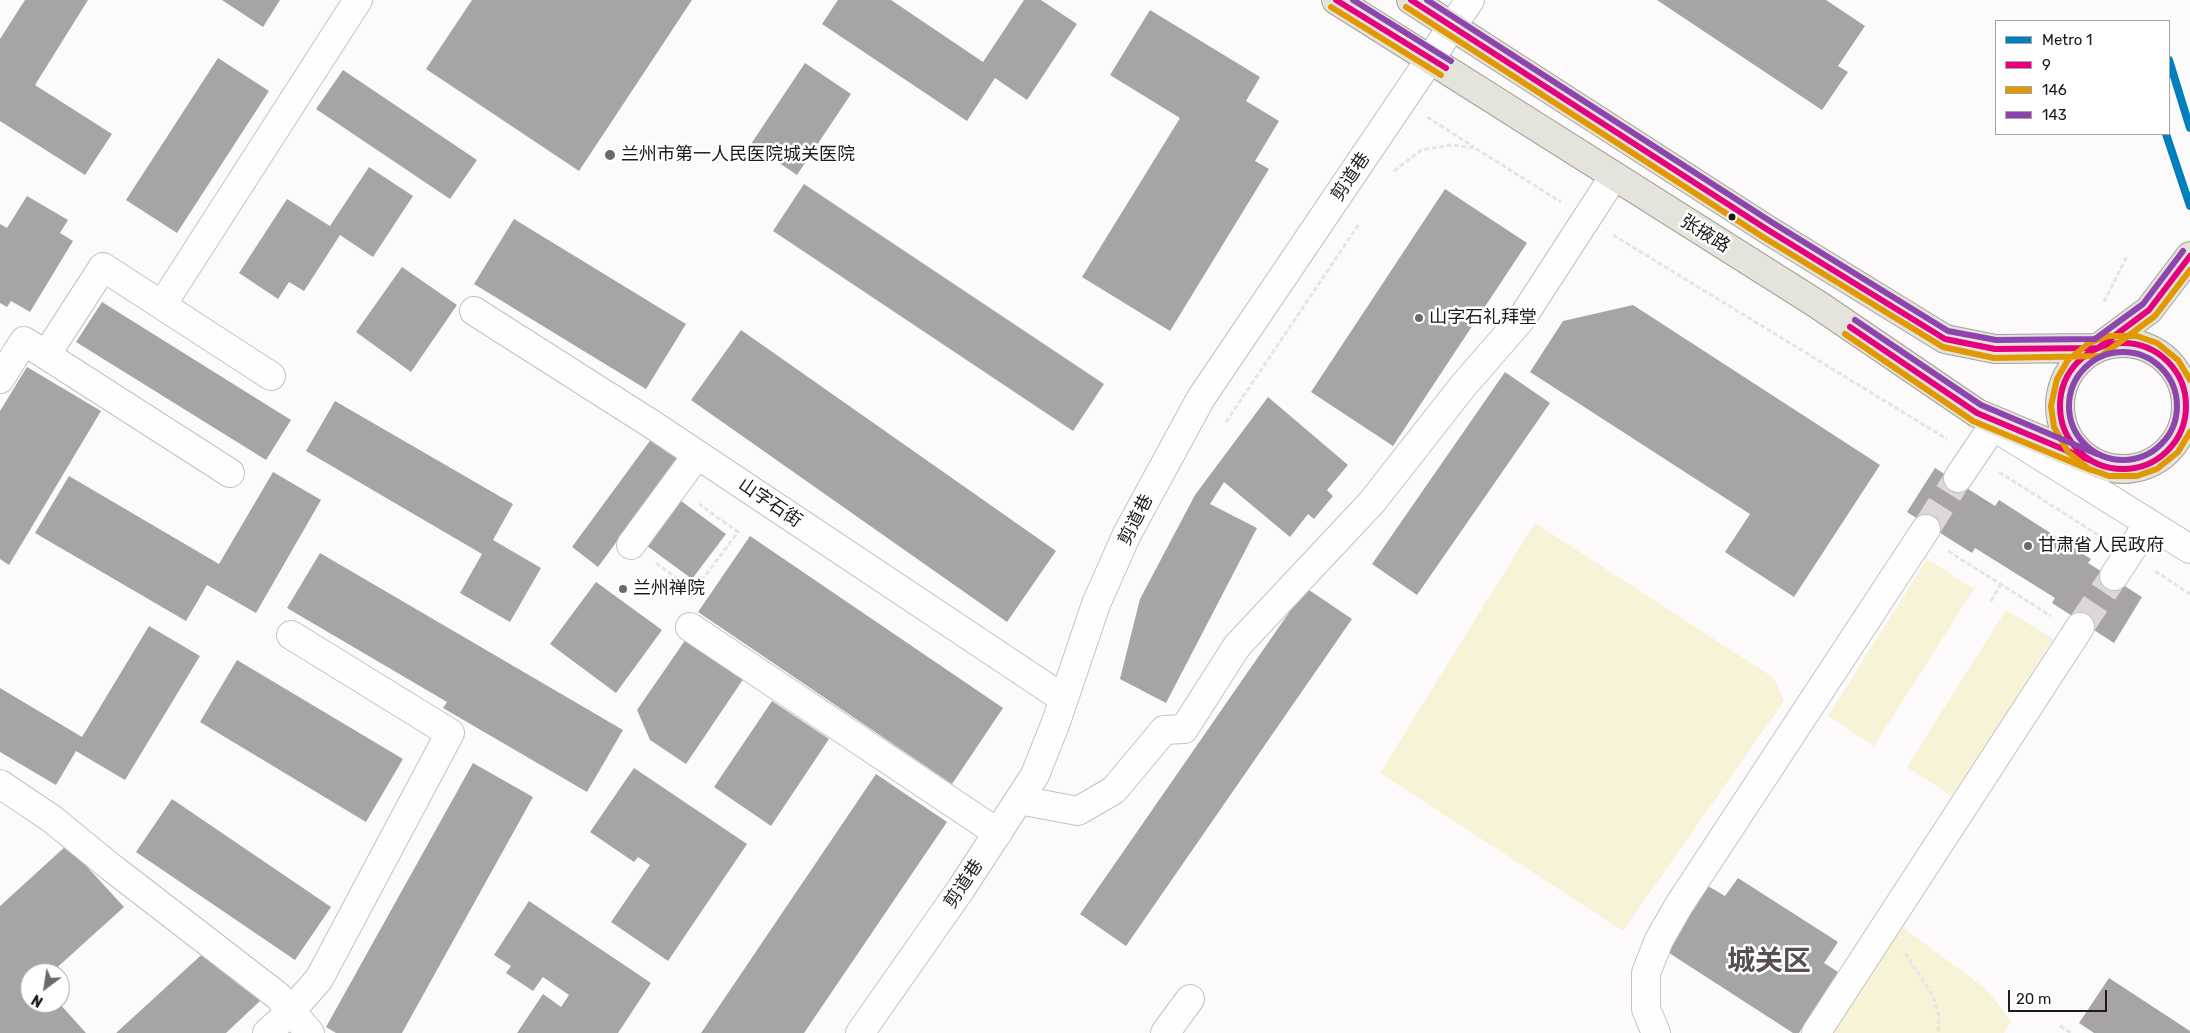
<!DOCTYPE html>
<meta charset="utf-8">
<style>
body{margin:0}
#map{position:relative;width:2190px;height:1033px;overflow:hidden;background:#fdfafc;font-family:Rubik,sans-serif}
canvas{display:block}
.legend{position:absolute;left:1995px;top:20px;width:175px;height:115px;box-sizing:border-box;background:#fff;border:1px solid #a5a3a4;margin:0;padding:6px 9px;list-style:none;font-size:15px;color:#1e191c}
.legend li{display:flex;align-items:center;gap:10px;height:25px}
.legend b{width:25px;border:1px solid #a5a3a4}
.north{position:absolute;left:20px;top:963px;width:50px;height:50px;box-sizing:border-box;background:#fff;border:1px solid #a5a3a4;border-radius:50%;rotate:211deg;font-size:14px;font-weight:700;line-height:20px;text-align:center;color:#1e191c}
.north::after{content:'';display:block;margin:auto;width:18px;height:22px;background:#6c686a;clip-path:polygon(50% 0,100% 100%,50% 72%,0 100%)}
.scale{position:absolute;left:2008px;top:990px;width:99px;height:22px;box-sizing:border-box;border:2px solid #1e191c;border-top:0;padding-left:6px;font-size:15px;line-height:18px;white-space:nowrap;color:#1e191c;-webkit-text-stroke:4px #fff;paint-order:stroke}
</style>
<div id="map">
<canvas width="2190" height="1033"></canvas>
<ul class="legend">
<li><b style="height:6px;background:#0080bc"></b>Metro 1</li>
<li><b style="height:6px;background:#e5007d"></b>9</li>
<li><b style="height:6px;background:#e19803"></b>146</li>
<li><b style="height:6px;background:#8e44ad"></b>143</li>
</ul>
<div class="north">N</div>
<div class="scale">20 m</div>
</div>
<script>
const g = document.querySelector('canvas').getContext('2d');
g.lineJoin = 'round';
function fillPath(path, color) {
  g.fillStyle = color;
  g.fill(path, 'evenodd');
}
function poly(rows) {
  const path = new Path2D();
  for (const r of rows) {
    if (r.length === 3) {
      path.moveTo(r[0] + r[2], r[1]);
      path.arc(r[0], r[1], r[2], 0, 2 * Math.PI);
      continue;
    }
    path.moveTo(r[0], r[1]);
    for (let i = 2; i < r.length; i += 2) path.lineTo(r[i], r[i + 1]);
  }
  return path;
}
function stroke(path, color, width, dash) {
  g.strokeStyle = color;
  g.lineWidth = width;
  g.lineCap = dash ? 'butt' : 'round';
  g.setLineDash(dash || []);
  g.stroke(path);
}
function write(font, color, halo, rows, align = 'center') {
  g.font = font + ' Rubik,"Noto Sans SC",sans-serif';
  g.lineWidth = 5;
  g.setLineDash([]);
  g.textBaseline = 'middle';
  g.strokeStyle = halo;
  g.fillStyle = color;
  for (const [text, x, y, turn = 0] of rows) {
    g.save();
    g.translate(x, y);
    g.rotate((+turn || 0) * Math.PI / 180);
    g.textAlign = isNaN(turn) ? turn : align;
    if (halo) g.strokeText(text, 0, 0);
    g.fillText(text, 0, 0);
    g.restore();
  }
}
fillPath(poly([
 [1535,523,1774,678,1784,701,1623,931,1380,773],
 [1927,559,1974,589,1874,746,1828,716],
 [2006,610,2053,639,1953,797,1907,767],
 [1901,926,1986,989,2011,1021,2004,1033,1832,1033]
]), '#f6f3d6');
fillPath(poly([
 [25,0,88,0,35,85,112,134,85,175,0,121,0,39],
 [222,0,280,0,263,27],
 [472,0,692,0,579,171,426,69],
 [838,0,891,0,983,62,1024,0,1041,0,1077,24,1027,100,995,78,967,121,822,24],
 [1657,0,1826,0,1865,26,1838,66,1848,72,1822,110],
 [1150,10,1260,77,1246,101,1279,121,1255,161,1269,169,1170,331,1082,277,1180,118,1110,75],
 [218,58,269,91,177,233,126,200],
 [805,63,851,94,797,175,751,144],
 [343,70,477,160,450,199,316,109],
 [369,167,413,196,373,257,340,235,304,291,289,282,278,299,239,273,287,199,330,226],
 [804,184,1104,384,1073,431,773,231],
 [1445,189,1527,243,1393,446,1311,392],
 [27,196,68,220,60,233,73,241,30,312,11,301,7,307,0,303,0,224,7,228],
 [514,219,686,324,646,389,474,284],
 [402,267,457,305,411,372,356,332],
 [102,302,291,420,266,460,76,342],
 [1633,305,1880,465,1794,597,1725,552,1750,514,1530,372,1563,321],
 [741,330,1056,551,1007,622,691,400],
 [27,367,101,411,9,565,0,559,0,411],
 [1505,372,1550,403,1417,595,1372,564],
 [1268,397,1348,465,1327,490,1333,496,1314,519,1308,514,1290,537,1224,482,1210,504,1257,528,1166,703,1120,679,1140,599,1195,495],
 [335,401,513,504,493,540,541,568,510,622,460,593,482,554,306,451],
 [652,438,679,457,598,567,572,547],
 [1935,468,1995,506,1999,500,2091,559,2088,563,2142,597,2114,643,2052,603,2055,598,1975,548,1972,553,1907,512],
 [273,472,321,500,256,613,207,585,186,621,35,533,69,476,219,564],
 [677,498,726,534,692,579,643,543],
 [750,536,1003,708,952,784,698,612],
 [320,553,623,730,587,792,443,708,447,702,287,608],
 [596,582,662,630,616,693,550,644],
 [1306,588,1352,619,1126,946,1080,914],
 [149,626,200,656,125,780,76,751,56,785,0,752,0,688,82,737],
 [686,639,744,678,686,764,650,740,637,710],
 [237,660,403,759,366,822,200,722],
 [772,701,829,739,771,826,714,787],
 [473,763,533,797,402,1033,336,1033,326,1027],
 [634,768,747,844,668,961,611,922,650,865,638,857,634,862,590,832],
 [876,774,947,822,804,1033,701,1033],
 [172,799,331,907,295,960,136,852],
 [67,845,124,907,51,973,30,973,30,1003,59,1003,86,1033,0,1033,0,906],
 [1738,878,1838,942,1824,963,1838,972,1799,1033,1793,1033,1666,951,1708,886,1725,896],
 [529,901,651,983,618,1033,517,1033,543,994,561,1007,569,995,543,977,533,991,506,973,511,966,494,955],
 [210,947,260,1001,226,1033,116,1033],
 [2109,978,2190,1031,2190,1033,2094,1033,2079,1023]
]), '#a7a4a6');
stroke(poly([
 [1926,529,1958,478],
 [2080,627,2114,576]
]), '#dcd8da', 28, [28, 14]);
const minor = poly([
 [162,305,358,0],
 [474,311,653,425,1064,699],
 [0,379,24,341,46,355],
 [2186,413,2190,418],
 [2004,433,2190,549],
 [230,473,46,355,103,267,271,376],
 [1958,478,1993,426],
 [631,545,697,455],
 [2114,576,2148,524],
 [690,627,998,833],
 [0,784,52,819,112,868,278,996,310,1033],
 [1019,800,1078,811,1114,790,1164,730,1184,729,1237,646,1372,502,1463,386,1522,318,1614,176],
 [267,1033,291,1011,319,979,450,733,291,635],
 [860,1033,961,889,1035,775,1056,722,1096,604,1127,534,1201,398,1470,0],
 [1165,1033,1190,999],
 [1656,1033,1646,1009,1646,973,1659,940,1679,905,1926,529],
 [1816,1033,2080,627]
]);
const major = poly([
 [1336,0,1817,304,1977,413,2094,462],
 [1411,0,1768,230,1945,339,1995,349,2098,348,2149,310,2190,256],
 [2123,406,63]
]);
stroke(minor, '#c5c1c3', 30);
stroke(major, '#a4a297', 30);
stroke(poly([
 [1427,117,1474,147],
 [1394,171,1421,150,1451,145,1475,148,1561,202],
 [1613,235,1947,439],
 [2104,302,2127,256],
 [1226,422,1359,224],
 [1999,472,2103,538],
 [1948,551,2051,616],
 [656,563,694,591,738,532,699,504],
 [2155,571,2190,594],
 [1991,601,2001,584],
 [1905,953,1933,996,1939,1017,1938,1033],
 [2060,1026,2071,1033]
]), '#e5e5e5', 3, [5, 2.5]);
stroke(minor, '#fffeff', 28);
stroke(major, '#e4e4dd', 28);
stroke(poly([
 [1336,0,1446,68],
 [1411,0,1768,230,1945,339,1995,349,2098,348,2149,310,2190,256],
 [1850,327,1977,413,2094,462],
 [2123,406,63]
]), '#e5007d', 6);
stroke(poly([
 [1331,7,1441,75],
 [1406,7,1763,237,1943,347,1994,358,2101,356,2155,316,2190,270],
 [1845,334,1973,421,2091,470],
 [2190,380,2178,360,2157,343,2137,336,2109,336,2089,343,2068,360,2057,379,2051,406,2054,427,2068,452,2089,469,2109,476,2137,476,2157,469,2178,452,2190,432]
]), '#e19803', 6);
stroke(poly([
 [1353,0,1451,61],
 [1427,0,1773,223,1948,331,1996,340,2095,339,2143,304,2183,251],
 [1855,320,1981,405,2097,454],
 [2123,406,54]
]), '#8e44ad', 6);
stroke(poly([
 [2169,60,2190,128],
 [2166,134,2190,206]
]), '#0080bc', 8);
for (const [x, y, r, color] of [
 [610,155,6,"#6c686a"],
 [1732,217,4.5,"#1e191c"],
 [1419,318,5,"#6c686a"],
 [2028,546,5,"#6c686a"],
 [623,589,5,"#6c686a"]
]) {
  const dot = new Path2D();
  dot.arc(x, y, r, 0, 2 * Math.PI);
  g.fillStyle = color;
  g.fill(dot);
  stroke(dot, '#fff', 2);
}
write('18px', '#1e191c', '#fff', [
 ["兰州市第一人民医院城关医院",621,155],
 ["山字石礼拜堂",1429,318],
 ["甘肃省人民政府",2038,546],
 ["兰州禅院",633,589]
], 'left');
write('18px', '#1e191c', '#fff', [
 ["剪道巷",1351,177,-56],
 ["张掖路",1705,234,32],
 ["山字石街",770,503,34],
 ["剪道巷",1136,520,-63],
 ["剪道巷",964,884,-56]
]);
write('bold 28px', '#584d53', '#fff', [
 ["城关区",1769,962]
]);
</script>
